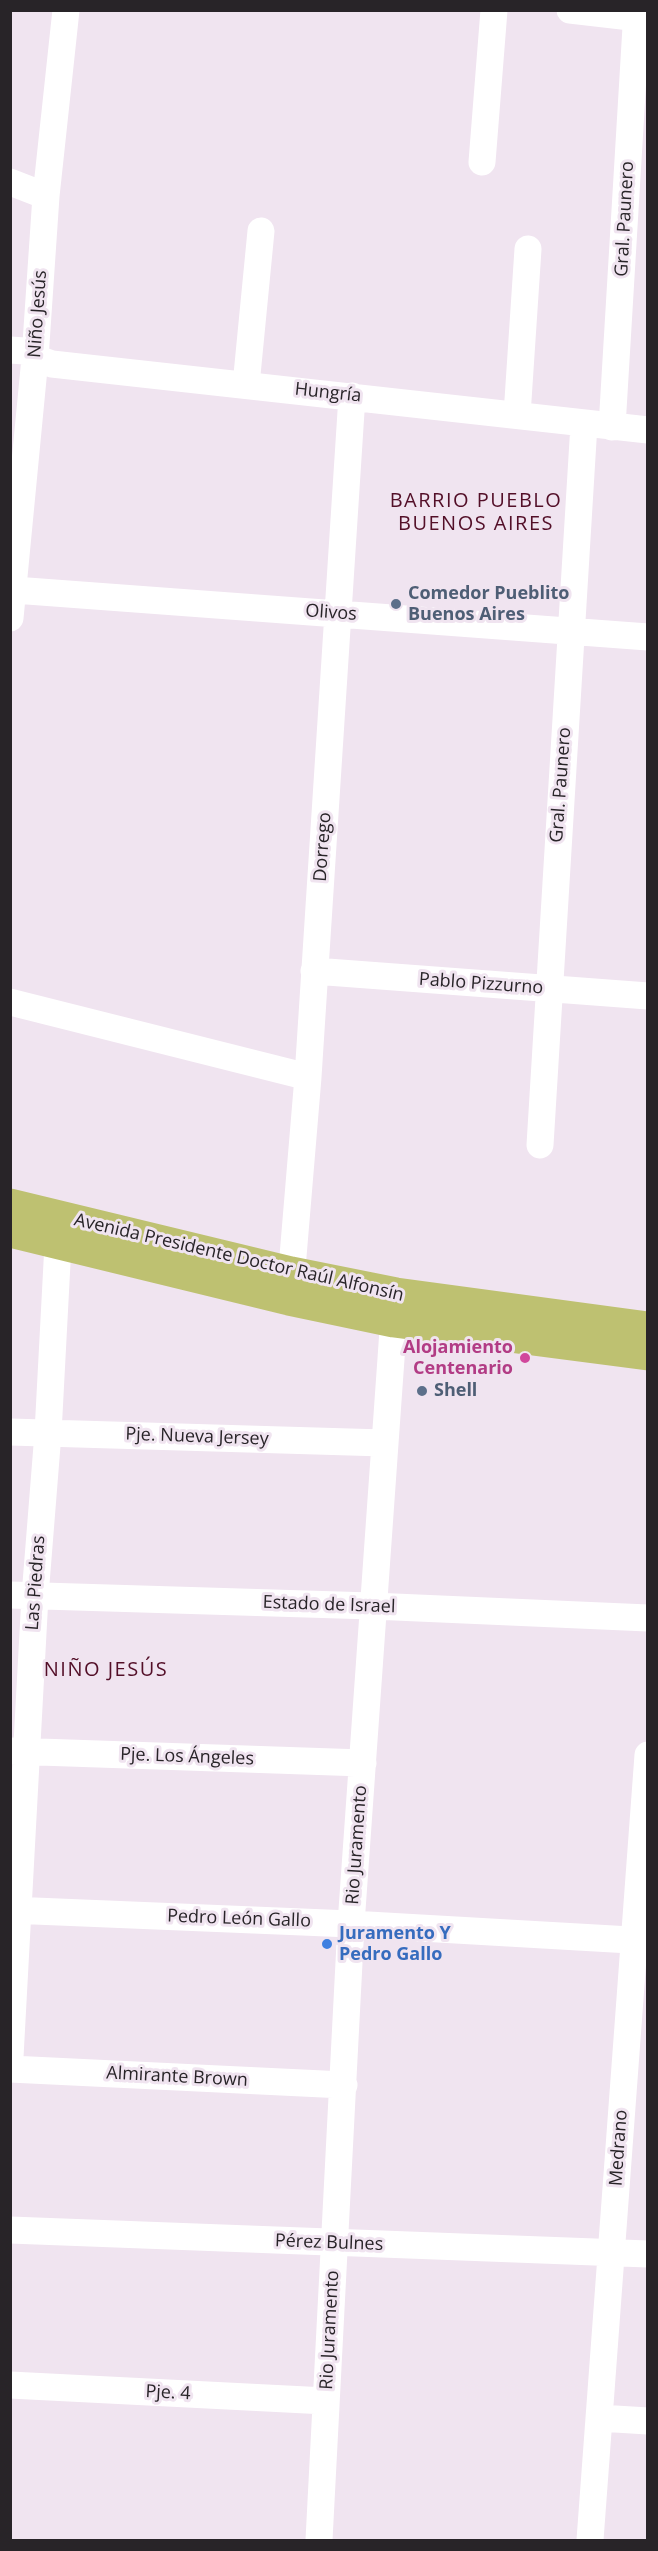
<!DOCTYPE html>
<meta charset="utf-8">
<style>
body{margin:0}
#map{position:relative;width:658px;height:2551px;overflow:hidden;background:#f0e4f0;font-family:"Open Sans",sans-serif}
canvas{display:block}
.frame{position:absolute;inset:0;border:12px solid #282428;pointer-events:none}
</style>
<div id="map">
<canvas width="658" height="2551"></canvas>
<div class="frame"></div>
</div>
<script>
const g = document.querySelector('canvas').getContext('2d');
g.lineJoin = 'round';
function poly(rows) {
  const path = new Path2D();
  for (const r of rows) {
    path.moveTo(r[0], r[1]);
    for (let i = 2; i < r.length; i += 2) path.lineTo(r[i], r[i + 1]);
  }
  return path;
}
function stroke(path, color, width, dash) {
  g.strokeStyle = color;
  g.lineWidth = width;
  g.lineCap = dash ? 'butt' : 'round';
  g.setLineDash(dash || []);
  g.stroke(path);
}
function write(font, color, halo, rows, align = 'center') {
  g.font = font + ' "Open Sans",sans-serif';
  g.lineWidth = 6;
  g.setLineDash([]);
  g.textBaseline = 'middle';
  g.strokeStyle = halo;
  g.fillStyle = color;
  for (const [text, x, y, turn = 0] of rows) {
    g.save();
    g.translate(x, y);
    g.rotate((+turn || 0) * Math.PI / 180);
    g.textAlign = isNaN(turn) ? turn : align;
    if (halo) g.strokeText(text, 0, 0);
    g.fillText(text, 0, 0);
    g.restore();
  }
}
stroke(poly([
 [570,10,648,19],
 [482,162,494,10],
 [10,182,46,196],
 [10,350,25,351,35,358,52,364,648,430],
 [246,385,261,231],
 [517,415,528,249],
 [612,427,637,10],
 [14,590,648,637],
 [10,618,35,358,46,196,66,10],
 [314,971,648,996],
 [10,1002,308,1077],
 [540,1145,584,424],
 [290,1292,308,1077,352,396],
 [10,1432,384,1443],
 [10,1595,372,1606,648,1618],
 [10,1751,363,1763],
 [10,1910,351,1924,648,1941],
 [10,2057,35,1596,48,1433,58,1244,63,1225],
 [10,2069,344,2085],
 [10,2230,648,2254],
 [10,2385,326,2401],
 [599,2418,648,2421],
 [319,2540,351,1924,395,1302],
 [590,2540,648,1755]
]), '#fff', 27);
stroke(poly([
 [10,1205,291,1273,396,1294,648,1328],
 [10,1231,289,1299,394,1321,648,1354]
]), '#bec171', 33);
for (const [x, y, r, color] of [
 [396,604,6,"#5c6f8a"],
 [525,1358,6,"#d1479c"],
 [422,1391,6,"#5c6f8a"],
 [327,1944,6,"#3f7fe0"]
]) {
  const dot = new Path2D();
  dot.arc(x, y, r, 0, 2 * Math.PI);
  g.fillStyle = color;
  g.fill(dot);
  stroke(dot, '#f0e4f0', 2);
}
write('18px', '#282428', '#f0e4f0', [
 ["Gral. Paunero",625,219,-87],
 ["Niño Jesús",38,314,-86],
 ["Hungría",328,393,6],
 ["Olivos",331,613,4],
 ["Gral. Paunero",561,785,-86],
 ["Dorrego",323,847,-86],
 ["Pablo Pizzurno",481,984,4],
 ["Avenida Presidente Doctor Raúl Alfonsín",239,1258,13],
 ["Pje. Nueva Jersey",197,1437,2],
 ["Las Piedras",36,1583,-86],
 ["Estado de Israel",329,1605,2],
 ["Pje. Los Ángeles",187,1757,2],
 ["Rio Juramento",357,1845,-86],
 ["Pedro León Gallo",239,1919,2],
 ["Almirante Brown",177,2077,3],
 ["Medrano",619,2148,-86],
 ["Pérez Bulnes",329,2243,2],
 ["Rio Juramento",330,2330,-87],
 ["Pje. 4",168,2393,3]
]);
write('bold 18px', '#4e5e75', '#f0e4f0', [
 ["Comedor Pueblito",408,594],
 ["Buenos Aires",408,615],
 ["Shell",434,1391]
], 'left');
write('bold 18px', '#b23c85', '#f0e4f0', [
 ["Alojamiento",513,1348],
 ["Centenario",513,1369]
], 'right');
write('bold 18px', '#366cbe', '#f0e4f0', [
 ["Juramento Y",339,1934],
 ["Pedro Gallo",339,1955]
], 'left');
g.letterSpacing = '1.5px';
write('20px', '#530f28', '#f0e4f0', [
 ["BARRIO PUEBLO",476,501],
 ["BUENOS AIRES",476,524],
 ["NIÑO JESÚS",106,1670]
]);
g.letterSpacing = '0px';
</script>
